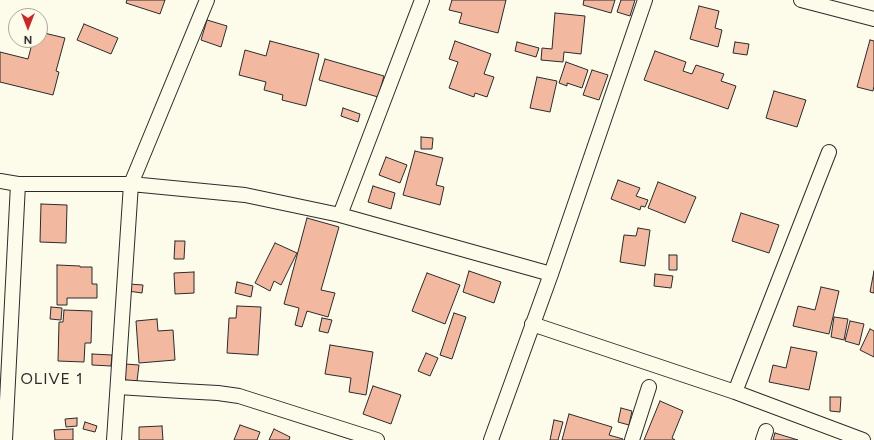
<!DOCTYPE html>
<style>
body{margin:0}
#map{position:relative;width:874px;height:440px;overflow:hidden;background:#fdfbea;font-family:Figtree,sans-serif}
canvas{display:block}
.north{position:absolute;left:8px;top:8px;width:40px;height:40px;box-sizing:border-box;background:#fdfbea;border:1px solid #a9a89e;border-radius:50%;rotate:180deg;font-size:11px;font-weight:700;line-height:16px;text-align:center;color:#2b2b2b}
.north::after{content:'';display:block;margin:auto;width:14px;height:18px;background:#c62828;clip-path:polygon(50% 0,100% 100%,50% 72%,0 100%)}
</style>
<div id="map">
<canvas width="874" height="440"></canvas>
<div class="north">N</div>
</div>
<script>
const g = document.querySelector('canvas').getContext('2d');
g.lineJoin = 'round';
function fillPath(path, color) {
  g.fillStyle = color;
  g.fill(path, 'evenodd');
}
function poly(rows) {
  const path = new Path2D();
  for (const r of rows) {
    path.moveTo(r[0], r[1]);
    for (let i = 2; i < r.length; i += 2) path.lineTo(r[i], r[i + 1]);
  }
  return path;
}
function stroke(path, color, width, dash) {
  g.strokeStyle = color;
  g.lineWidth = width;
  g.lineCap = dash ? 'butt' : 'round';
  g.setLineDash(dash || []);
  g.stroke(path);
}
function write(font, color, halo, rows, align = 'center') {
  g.font = font + ' Figtree,sans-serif';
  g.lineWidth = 3;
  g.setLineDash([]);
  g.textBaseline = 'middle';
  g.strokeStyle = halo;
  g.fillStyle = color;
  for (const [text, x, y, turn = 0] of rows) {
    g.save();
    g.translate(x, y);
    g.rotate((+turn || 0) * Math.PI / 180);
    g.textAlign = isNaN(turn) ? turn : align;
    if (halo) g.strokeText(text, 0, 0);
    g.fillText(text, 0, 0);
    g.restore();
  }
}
const building = poly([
 [127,0,165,0,160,14,126,3,127,0],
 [452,0,506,0,498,33,459,23,462,13,449,10,452,0],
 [584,0,615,0,611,13,583,5,584,0],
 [621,0,635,0,630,16,617,12,621,0],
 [699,6,719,11,715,28,722,30,718,47,690,39,699,6],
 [555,13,585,16,581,54,564,52,563,62,541,60,542,48,552,49,555,13],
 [207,20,227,26,221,47,201,40,207,20],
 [84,24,118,38,111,54,77,40,84,24],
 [40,32,65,38,56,71,59,72,53,95,0,82,0,52,28,59,33,40,40,40,40,32],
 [870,40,874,41,874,86,873,91,857,87,870,40],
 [270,41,319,54,306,106,282,100,283,95,264,90,266,82,239,75,245,50,266,56,270,41],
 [455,41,491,54,484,74,494,77,487,97,475,93,474,97,449,88,458,62,449,59,455,41],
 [517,42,539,48,536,57,515,51,517,42],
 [735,42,749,44,747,55,733,53,735,42],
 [655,51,686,62,683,71,692,74,696,65,724,74,721,81,736,86,728,109,644,80,655,51],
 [325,59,384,76,378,97,319,80,325,59],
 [566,62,588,70,582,88,567,83,567,86,559,83,566,62],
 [592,70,608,75,599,100,583,95,592,70],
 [537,77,557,81,550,112,530,108,537,77],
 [774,91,806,100,797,127,766,118,774,91],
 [343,108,360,114,358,122,341,116,343,108],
 [421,137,433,138,432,149,421,149,421,137],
 [415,151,443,158,436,185,444,187,440,205,403,195,415,151],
 [386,157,407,165,400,183,379,175,386,157],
 [618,180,640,188,636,196,648,200,645,207,641,206,640,210,611,199,618,180],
 [658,182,696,197,685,223,648,208,658,182],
 [373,186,395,193,391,209,368,202,373,186],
 [41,204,67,205,66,243,40,242,41,204],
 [741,213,779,225,769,253,732,241,741,213],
 [307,218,339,227,321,290,335,293,328,317,307,311,302,327,295,325,299,308,284,304,307,218],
 [638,228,650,230,645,266,620,262,624,235,636,236,638,228],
 [175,241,185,241,184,259,174,259,175,241],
 [275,243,297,253,281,285,274,281,270,291,255,283,275,243],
 [669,255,677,255,677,270,669,270,669,255],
 [57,265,80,266,80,267,92,267,92,284,97,284,97,298,67,298,67,305,57,305,57,265],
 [469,271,501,282,494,303,463,292,469,271],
 [874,271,874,293,870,292,874,271],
 [194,272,194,293,175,294,174,273,194,272],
 [427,273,460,285,445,324,412,311,427,273],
 [655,274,673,276,671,288,654,286,655,274],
 [237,282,253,286,251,297,235,293,237,282],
 [129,284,143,285,142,293,128,291,129,284],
 [821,287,839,291,829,334,793,326,798,306,815,310,821,287],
 [237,306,261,307,258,355,227,353,229,318,236,318,237,306],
 [51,307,62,308,61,320,50,319,51,307],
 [64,310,92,311,91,343,85,343,84,362,58,361,59,322,63,322,64,310],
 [454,313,466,317,452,359,440,355,454,313],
 [834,317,848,319,844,340,831,337,834,317],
 [322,318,332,320,328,333,319,331,322,318],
 [157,319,158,331,173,330,175,360,139,363,136,321,157,319],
 [850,321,864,324,859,345,845,341,850,321],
 [870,329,874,331,874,357,860,350,870,329],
 [330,345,373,352,366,395,349,392,351,378,325,374,330,345],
 [791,347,817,352,809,390,769,382,773,365,786,368,791,347],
 [426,353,438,358,430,376,418,371,426,353],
 [92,354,112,355,111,366,92,365,92,354],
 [125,364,139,365,137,381,124,380,125,364],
 [373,386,401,395,391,424,363,414,373,386],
 [830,397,841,397,840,412,830,411,830,397],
 [660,401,683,411,672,438,675,440,644,440,660,401],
 [621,408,632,411,629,425,618,422,621,408],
 [569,414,612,427,609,435,623,439,623,440,562,440,569,414],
 [77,418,77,426,66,427,65,419,77,418],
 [554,420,563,422,558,440,550,440,554,420],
 [85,422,97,426,95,432,83,429,85,422],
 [240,425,260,432,257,440,234,440,240,425],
 [162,426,163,440,139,440,139,427,162,426],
 [73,429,73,440,55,440,54,430,73,429],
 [274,429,290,437,289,440,269,440,274,429],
 [775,433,798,440,773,440,775,433]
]);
fillPath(building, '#f2b8a0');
stroke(building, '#2b2b2b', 1);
const street = poly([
 [801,0,874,19],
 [0,181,18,184,131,184,245,195,340,215,551,274],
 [340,215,422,0],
 [532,324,735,392,863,440],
 [118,387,181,391,218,393,239,396,377,440],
 [735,392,829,152],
 [5,440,18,184],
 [114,440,131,184,207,0],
 [491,440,551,274,645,0],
 [632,440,649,387],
 [763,440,766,431]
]);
stroke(street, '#2b2b2b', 16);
stroke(street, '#fdfbea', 14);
g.letterSpacing = '1px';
write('16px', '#2b2b2b', '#fdfbea', [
 ["OLIVE 1",52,379]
]);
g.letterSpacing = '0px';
</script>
